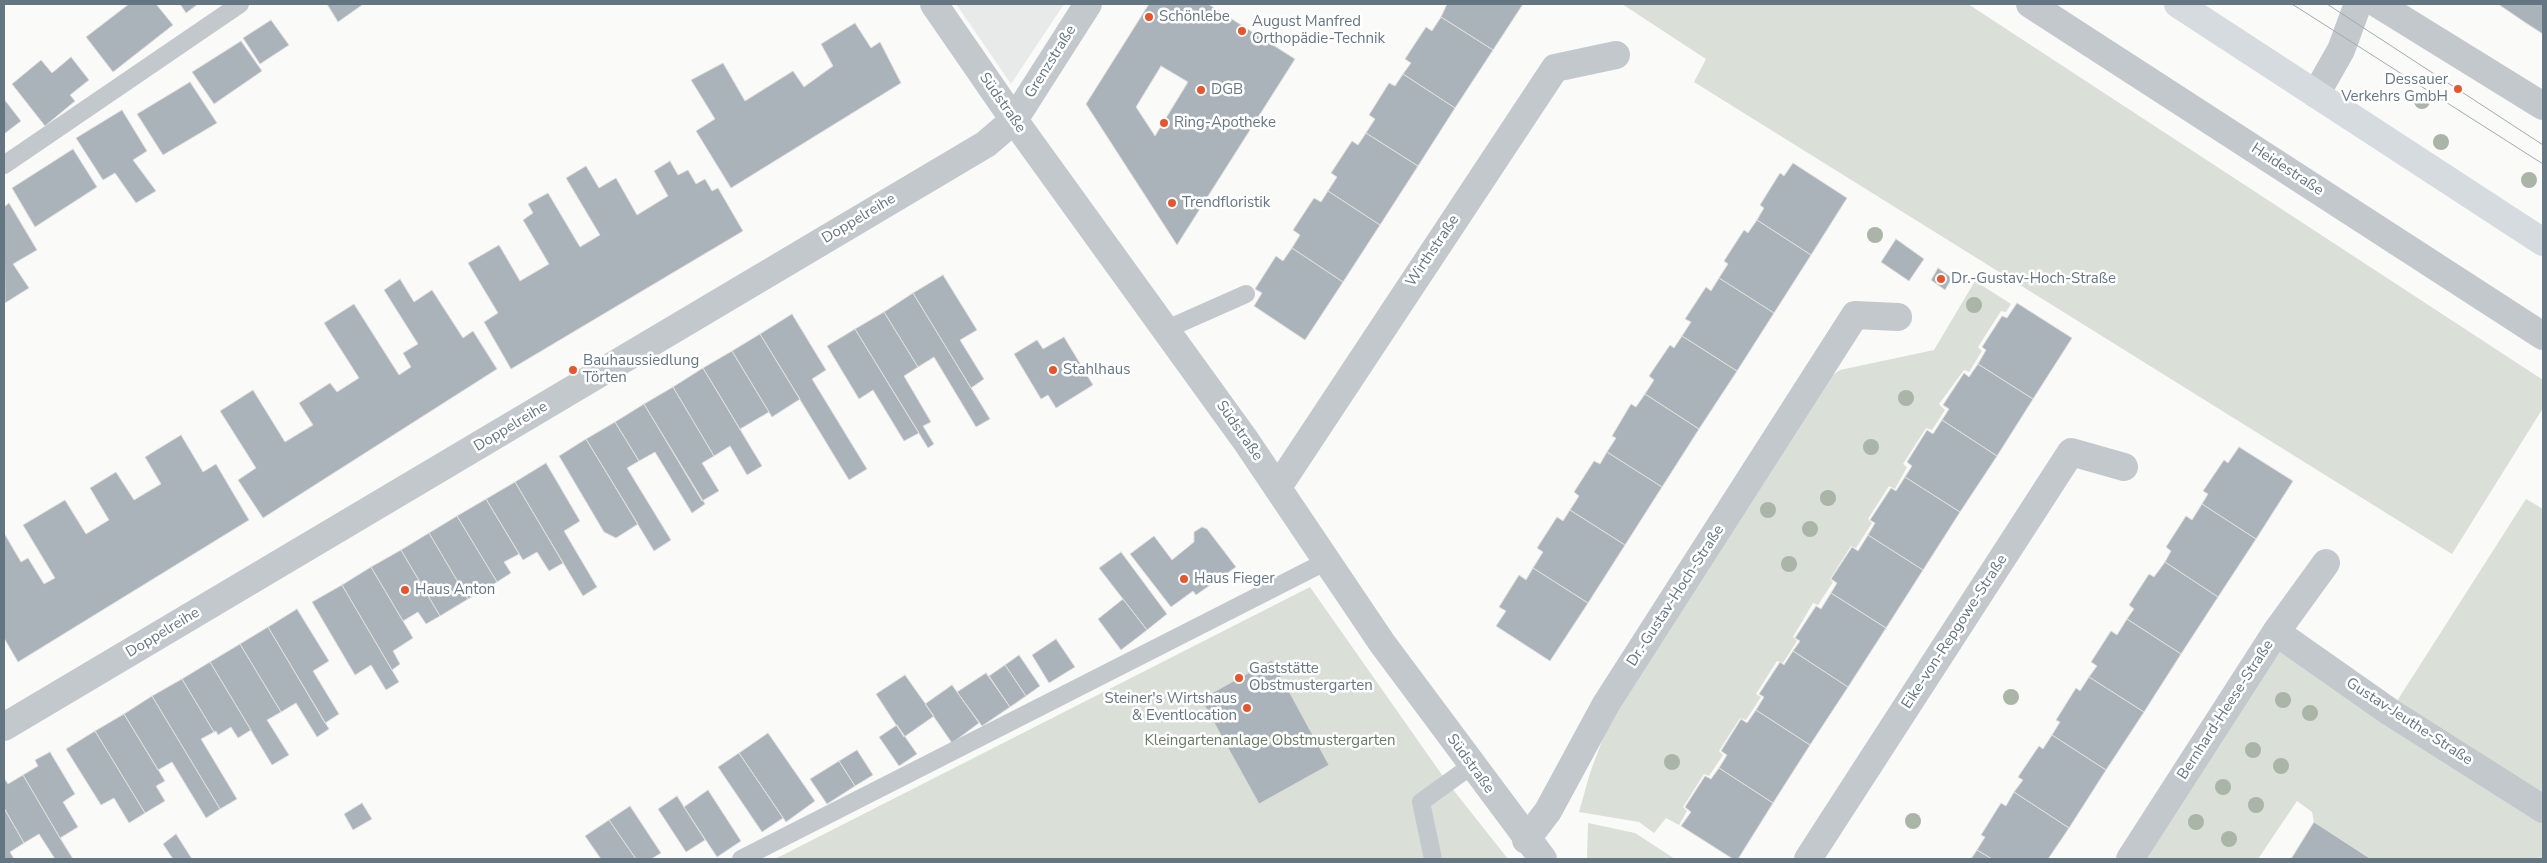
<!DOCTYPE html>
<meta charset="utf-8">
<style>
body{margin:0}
#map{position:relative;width:2547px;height:863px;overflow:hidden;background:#fafaf8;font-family:"Nunito Sans",sans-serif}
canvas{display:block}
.frame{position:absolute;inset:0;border:5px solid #657683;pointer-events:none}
</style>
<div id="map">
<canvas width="2547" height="863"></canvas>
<div class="frame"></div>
</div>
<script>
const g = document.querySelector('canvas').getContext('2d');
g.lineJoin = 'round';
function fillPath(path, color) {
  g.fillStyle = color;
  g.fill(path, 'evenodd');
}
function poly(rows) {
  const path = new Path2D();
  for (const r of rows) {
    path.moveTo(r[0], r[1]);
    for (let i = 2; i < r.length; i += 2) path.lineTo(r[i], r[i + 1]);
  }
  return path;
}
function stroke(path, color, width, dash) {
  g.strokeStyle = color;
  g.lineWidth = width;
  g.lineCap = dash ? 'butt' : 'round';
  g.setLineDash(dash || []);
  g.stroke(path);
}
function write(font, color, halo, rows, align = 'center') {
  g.font = font + ' "Nunito Sans",sans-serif';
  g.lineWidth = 5;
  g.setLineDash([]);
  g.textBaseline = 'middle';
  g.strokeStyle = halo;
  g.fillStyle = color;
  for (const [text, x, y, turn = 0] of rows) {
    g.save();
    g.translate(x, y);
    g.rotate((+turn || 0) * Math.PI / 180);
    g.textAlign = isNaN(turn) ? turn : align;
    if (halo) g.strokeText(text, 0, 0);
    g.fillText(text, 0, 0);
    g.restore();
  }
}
fillPath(poly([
 [956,4,1064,4,1011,84]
]), '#e8e9e9');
fillPath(poly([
 [1622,4,1968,4,2543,380,2543,408,2452,554,1694,82,1706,59],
 [1975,281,2011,304,2006,312,2001,311,1978,347,1982,351,1969,372,1964,370,1939,404,1945,410,1932,430,1926,428,1903,464,1907,467,1895,489,1889,486,1868,519,1872,523,1856,548,1851,546,1830,579,1833,582,1818,605,1813,603,1793,637,1797,641,1783,663,1777,661,1756,694,1761,697,1746,720,1740,718,1719,751,1723,755,1709,776,1704,774,1683,807,1687,811,1679,825,1666,818,1654,833,1639,822,1579,812,1590,773,1614,709,1830,377,1840,370,1934,350],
 [2526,499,2543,509,2543,859,2372,859,2314,822,2312,812,2297,801,2258,859,2130,859,2276,632,2390,712],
 [1310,587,1447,782,1508,859,775,859],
 [1588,823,1635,833,1675,859,1587,859]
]), '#dadfd7');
const building = poly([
 [129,4,156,4,173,25,113,72,86,37,129,4],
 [180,4,198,4,186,13,180,4],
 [327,4,362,4,362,5,338,22,327,4],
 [1149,4,1208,4,1295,59,1177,245,1086,104,1149,4],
 [1161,66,1188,82,1155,136,1136,107,1161,66],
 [1447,4,1523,4,1493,50,1441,17,1447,4],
 [2498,4,2543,4,2543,34,2526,23,2498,4],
 [1441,17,1493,50,1455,108,1403,74,1411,63,1405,59,1426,27,1432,31,1441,17],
 [271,20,289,45,260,64,243,38,271,20],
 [855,23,871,48,880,42,901,83,731,188,696,131,715,119,691,80,723,63,745,101,793,71,804,87,833,66,821,44,855,23],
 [241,41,262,71,214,104,192,72,241,41],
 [71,57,89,80,70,95,75,101,45,126,12,84,41,60,52,73,71,57],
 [1403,74,1455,108,1418,166,1366,133,1375,119,1369,115,1389,83,1395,86,1403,74],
 [190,82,217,123,163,155,137,114,190,82],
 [4,99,21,121,4,134,4,99],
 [122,110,147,151,133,160,156,191,136,203,115,173,103,180,76,138,122,110],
 [1366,133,1418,166,1380,225,1328,191,1337,177,1331,173,1352,141,1358,145,1366,133],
 [73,149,97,187,35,227,12,188,73,149],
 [670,161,678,175,688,170,696,184,705,179,712,191,718,188,743,231,511,369,484,322,498,313,468,263,499,245,520,281,549,264,523,220,533,213,528,204,548,193,580,247,600,235,566,178,586,166,599,188,616,178,637,215,668,196,654,171,670,161],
 [1793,163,1847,198,1811,255,1757,220,1764,208,1760,205,1780,173,1784,176,1793,163],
 [1328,191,1380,225,1343,282,1292,248,1300,235,1293,230,1314,198,1321,202,1328,191],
 [9,203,37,250,13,264,29,288,5,303,4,207,9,203],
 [1757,220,1811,255,1774,313,1719,278,1728,264,1724,261,1744,230,1748,233,1757,220],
 [1896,239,1924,259,1909,281,1881,262,1896,239],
 [1292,248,1343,282,1305,340,1254,306,1262,293,1255,289,1276,256,1283,261,1292,248],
 [1938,268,1952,278,1945,290,1931,280,1938,268],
 [943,275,977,330,960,340,984,379,971,388,913,293,943,275],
 [1719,278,1774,313,1737,371,1682,336,1691,322,1685,319,1706,287,1711,291,1719,278],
 [400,279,414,302,432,290,463,338,473,331,497,369,263,518,238,480,256,468,220,411,253,390,285,442,313,425,299,403,330,383,337,392,359,378,324,323,354,304,399,375,411,367,403,353,418,344,384,290,400,279],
 [913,293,990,419,976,427,934,357,918,367,884,312,913,293],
 [2017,303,2072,338,2033,399,1978,364,1986,350,1982,347,2002,316,2007,318,2017,303],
 [884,312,918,367,904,376,931,422,923,426,934,444,928,448,855,329,884,312],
 [792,314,826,370,812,379,867,469,849,480,760,334,792,314],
 [855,329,919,433,904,441,873,390,859,399,827,346,855,329],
 [760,334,800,399,772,417,732,351,760,334],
 [1682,336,1737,371,1699,429,1645,394,1654,380,1649,376,1670,345,1674,348,1682,336],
 [1064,337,1093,385,1056,408,1048,395,1041,399,1014,354,1037,340,1043,349,1064,337],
 [732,351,769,412,740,429,703,368,732,351],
 [1978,364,2033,399,1997,456,1942,420,1949,409,1943,405,1964,373,1969,377,1978,364],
 [703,368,762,466,747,475,730,446,714,456,673,387,703,368],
 [673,387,714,456,702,463,719,491,702,501,644,404,673,387],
 [1645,394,1699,429,1662,487,1607,452,1616,438,1612,436,1631,404,1636,407,1645,394],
 [644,404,705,504,692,513,655,452,639,461,615,422,644,404],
 [1942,420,1997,456,1960,512,1905,477,1912,466,1907,462,1927,430,1933,434,1942,420],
 [615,422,639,461,627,468,671,540,654,551,586,439,615,422],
 [181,435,203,472,216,464,249,520,18,662,4,638,4,533,21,562,28,558,44,584,55,578,23,525,65,500,86,534,109,520,90,488,116,472,134,500,161,484,145,457,181,435],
 [586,439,638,524,616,538,604,532,559,456,586,439],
 [2239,447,2293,481,2256,539,2202,504,2208,494,2203,491,2224,460,2228,463,2239,447],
 [1607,452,1662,487,1625,545,1570,510,1579,496,1574,492,1594,461,1600,464,1607,452],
 [546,463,580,521,564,531,597,587,583,596,515,482,546,463],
 [1905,477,1960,512,1923,570,1868,535,1875,523,1870,520,1891,488,1896,491,1905,477],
 [515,482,563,563,549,571,537,552,523,560,486,499,515,482],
 [486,499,519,554,504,562,511,573,497,582,457,516,486,499],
 [2202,504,2256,539,2218,597,2165,562,2171,551,2166,547,2186,516,2192,520,2202,504],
 [1570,510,1625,545,1588,603,1533,568,1543,552,1537,548,1557,517,1563,521,1570,510],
 [457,516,497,582,468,599,429,533,457,516],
 [1202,527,1207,529,1236,567,1196,595,1193,591,1171,607,1130,554,1154,536,1172,560,1194,542,1194,532,1202,527],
 [429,533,468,599,440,616,401,550,429,533],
 [1868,535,1923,570,1886,628,1831,593,1837,583,1831,579,1852,547,1858,551,1868,535],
 [401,550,440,616,426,624,418,612,403,621,371,567,401,550],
 [1121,552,1167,614,1147,630,1099,568,1121,552],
 [2165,562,2218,597,2181,654,2127,619,2134,609,2129,605,2149,574,2154,577,2165,562],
 [371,567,413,638,393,651,400,664,392,670,342,585,371,567],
 [1533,568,1588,603,1550,661,1496,626,1506,611,1499,607,1519,575,1526,580,1533,568],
 [342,585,399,682,386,690,371,665,355,675,312,602,342,585],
 [1831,593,1886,628,1848,687,1793,651,1800,641,1795,638,1816,606,1821,609,1831,593],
 [1123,599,1147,630,1121,650,1098,619,1123,599],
 [297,609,329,661,313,671,339,714,325,723,268,627,297,609],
 [2127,619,2181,654,2144,712,2089,677,2097,666,2091,662,2111,631,2117,635,2127,619],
 [268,627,329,729,317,737,296,703,281,712,240,644,268,627],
 [1056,639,1075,667,1049,683,1032,655,1056,639],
 [240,644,281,712,267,720,289,755,272,765,210,662,240,644],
 [1793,651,1848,687,1810,745,1756,710,1764,697,1759,694,1780,662,1784,665,1793,651],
 [1019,655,1040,686,1026,696,1005,665,1019,655],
 [1272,660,1329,765,1259,804,1201,699,1272,660],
 [210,662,251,730,238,738,231,727,218,735,216,731,214,732,182,679,210,662],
 [1005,665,1026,696,1010,707,989,676,1005,665],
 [986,673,1010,707,982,726,957,692,986,673],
 [905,675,934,716,904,737,876,694,905,675],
 [2089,677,2144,712,2106,770,2052,735,2060,722,2056,720,2076,688,2080,691,2089,677],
 [182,679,214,732,201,739,237,799,220,809,152,696,182,679],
 [952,685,979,723,952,743,925,704,952,685],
 [152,696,220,809,206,818,172,762,158,770,124,714,152,696],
 [1756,710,1810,745,1773,803,1719,768,1727,755,1721,751,1741,719,1747,723,1756,710],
 [124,714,165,781,156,786,165,801,145,813,95,731,124,714],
 [897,725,917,754,899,766,879,737,897,725],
 [95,731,145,813,129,823,114,798,101,805,66,749,95,731],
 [768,733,815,801,786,822,739,753,768,733],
 [2052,735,2106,770,2069,828,2014,792,2023,780,2018,777,2039,746,2043,749,2052,735],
 [857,750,873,775,855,786,839,761,857,750],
 [50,752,75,794,63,802,78,827,60,838,23,775,38,766,35,760,50,752],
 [739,753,783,818,762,832,718,767,739,753],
 [839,761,855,786,827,804,810,779,839,761],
 [1719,768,1773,803,1738,859,1733,859,1681,826,1691,812,1685,807,1705,776,1711,779,1719,768],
 [23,775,60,838,73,859,55,859,39,834,24,843,4,808,4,778,8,784,23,775],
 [708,790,741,841,717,857,684,807,708,790],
 [2014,792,2069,828,2048,859,1992,859,1977,850,1985,837,1981,835,2001,803,2006,806,2014,792],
 [677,796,705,840,686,852,658,809,677,796],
 [362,803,372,819,353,830,344,814,362,803],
 [630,806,661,853,651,859,636,859,609,820,630,806],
 [4,808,24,843,10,852,14,859,4,859,4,808],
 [609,820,636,859,601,859,585,836,609,820],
 [2314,822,2371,859,2291,859,2314,822],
 [176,834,192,859,173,859,163,844,176,834],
 [1977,850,1992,859,1971,859,1977,850]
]);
fillPath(building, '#aab3b9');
stroke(building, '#dcdcda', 1);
stroke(poly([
 [4,165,240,4],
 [1167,329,1246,294],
 [741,859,1327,561],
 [1433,859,1421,802,1471,766]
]), '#c3c8cc', 18);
stroke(poly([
 [934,4,1014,120,1246,441,1382,643,1543,859],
 [2030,4,2543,336],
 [2378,4,2543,106],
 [2316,94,2341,50,2358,4],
 [1278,487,1555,68,1616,55],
 [2276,632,2390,712,2543,809],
 [4,727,986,144,1014,120,1088,4],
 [1526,840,1548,811,1606,704,1855,315,1898,317],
 [1808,859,2071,452,2124,467],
 [2130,859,2276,632,2326,563]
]), '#c3c8cc', 28);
stroke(poly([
 [2178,4,2543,242]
]), '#d6dbdf', 28);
stroke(poly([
 [2292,4,2543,164],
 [2327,4,2543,145]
]), '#a2aab0', 1);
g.fillStyle = '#aab4a7';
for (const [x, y] of [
 [2422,101],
 [2441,142],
 [2529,180],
 [1875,235],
 [1974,305],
 [1906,398],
 [1871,447],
 [1828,498],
 [1768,510],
 [1810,529],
 [1789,564],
 [2011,697],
 [2283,700],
 [2310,713],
 [2253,750],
 [1672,762],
 [2281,766],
 [2223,787],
 [2256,805],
 [1913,821],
 [2196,822],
 [2229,839]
]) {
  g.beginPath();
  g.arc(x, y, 8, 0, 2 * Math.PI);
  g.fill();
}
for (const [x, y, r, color] of [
 [1149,17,5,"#e4572e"],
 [1242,31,5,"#e4572e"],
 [2458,89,5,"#e4572e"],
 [1201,90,5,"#e4572e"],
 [1164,123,5,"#e4572e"],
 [1172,203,5,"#e4572e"],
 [1941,279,5,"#e4572e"],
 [573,370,5,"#e4572e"],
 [1053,370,5,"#e4572e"],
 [1184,579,5,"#e4572e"],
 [405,590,5,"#e4572e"],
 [1239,678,5,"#e4572e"],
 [1247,708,5,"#e4572e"]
]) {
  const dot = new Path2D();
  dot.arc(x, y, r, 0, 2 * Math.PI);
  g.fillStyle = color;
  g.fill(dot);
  stroke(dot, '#fff', 2);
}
write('15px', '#657683', '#fff', [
 ["Schönlebe",1159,17],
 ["August Manfred",1252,22],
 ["Orthopädie-Technik",1252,39],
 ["Dessauer",2448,80,"right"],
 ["Verkehrs GmbH",2448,97,"right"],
 ["DGB",1211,90],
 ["Ring-Apotheke",1174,123],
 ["Trendfloristik",1182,203],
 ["Dr.-Gustav-Hoch-Straße",1951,279],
 ["Bauhaussiedlung",583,361],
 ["Törten",583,378],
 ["Stahlhaus",1063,370],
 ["Haus Fieger",1194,579],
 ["Haus Anton",415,590],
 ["Gaststätte",1249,669],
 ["Obstmustergarten",1249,686],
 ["Steiner's Wirtshaus",1237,699,"right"],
 ["& Eventlocation",1237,716,"right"]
], 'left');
write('15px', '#657683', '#fff', [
 ["Grenzstraße",1051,62,-58],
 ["Südstraße",1002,103,55],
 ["Heidestraße",2287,170,33],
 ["Doppelreihe",859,219,-31],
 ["Wirthstraße",1433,251,-56],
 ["Doppelreihe",511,427,-31],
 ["Südstraße",1239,431,55],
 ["Dr.-Gustav-Hoch-Straße",1676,596,-57],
 ["Eike-von-Repgowe-Straße",1955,632,-57],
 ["Doppelreihe",163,633,-31],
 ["Bernhard-Heese-Straße",2226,710,-57],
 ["Gustav-Jeuthe-Straße",2409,722,33],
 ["Südstraße",1470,764,54]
]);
write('15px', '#687a64', '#fff', [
 ["Kleingartenanlage Obstmustergarten",1270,741]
]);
</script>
